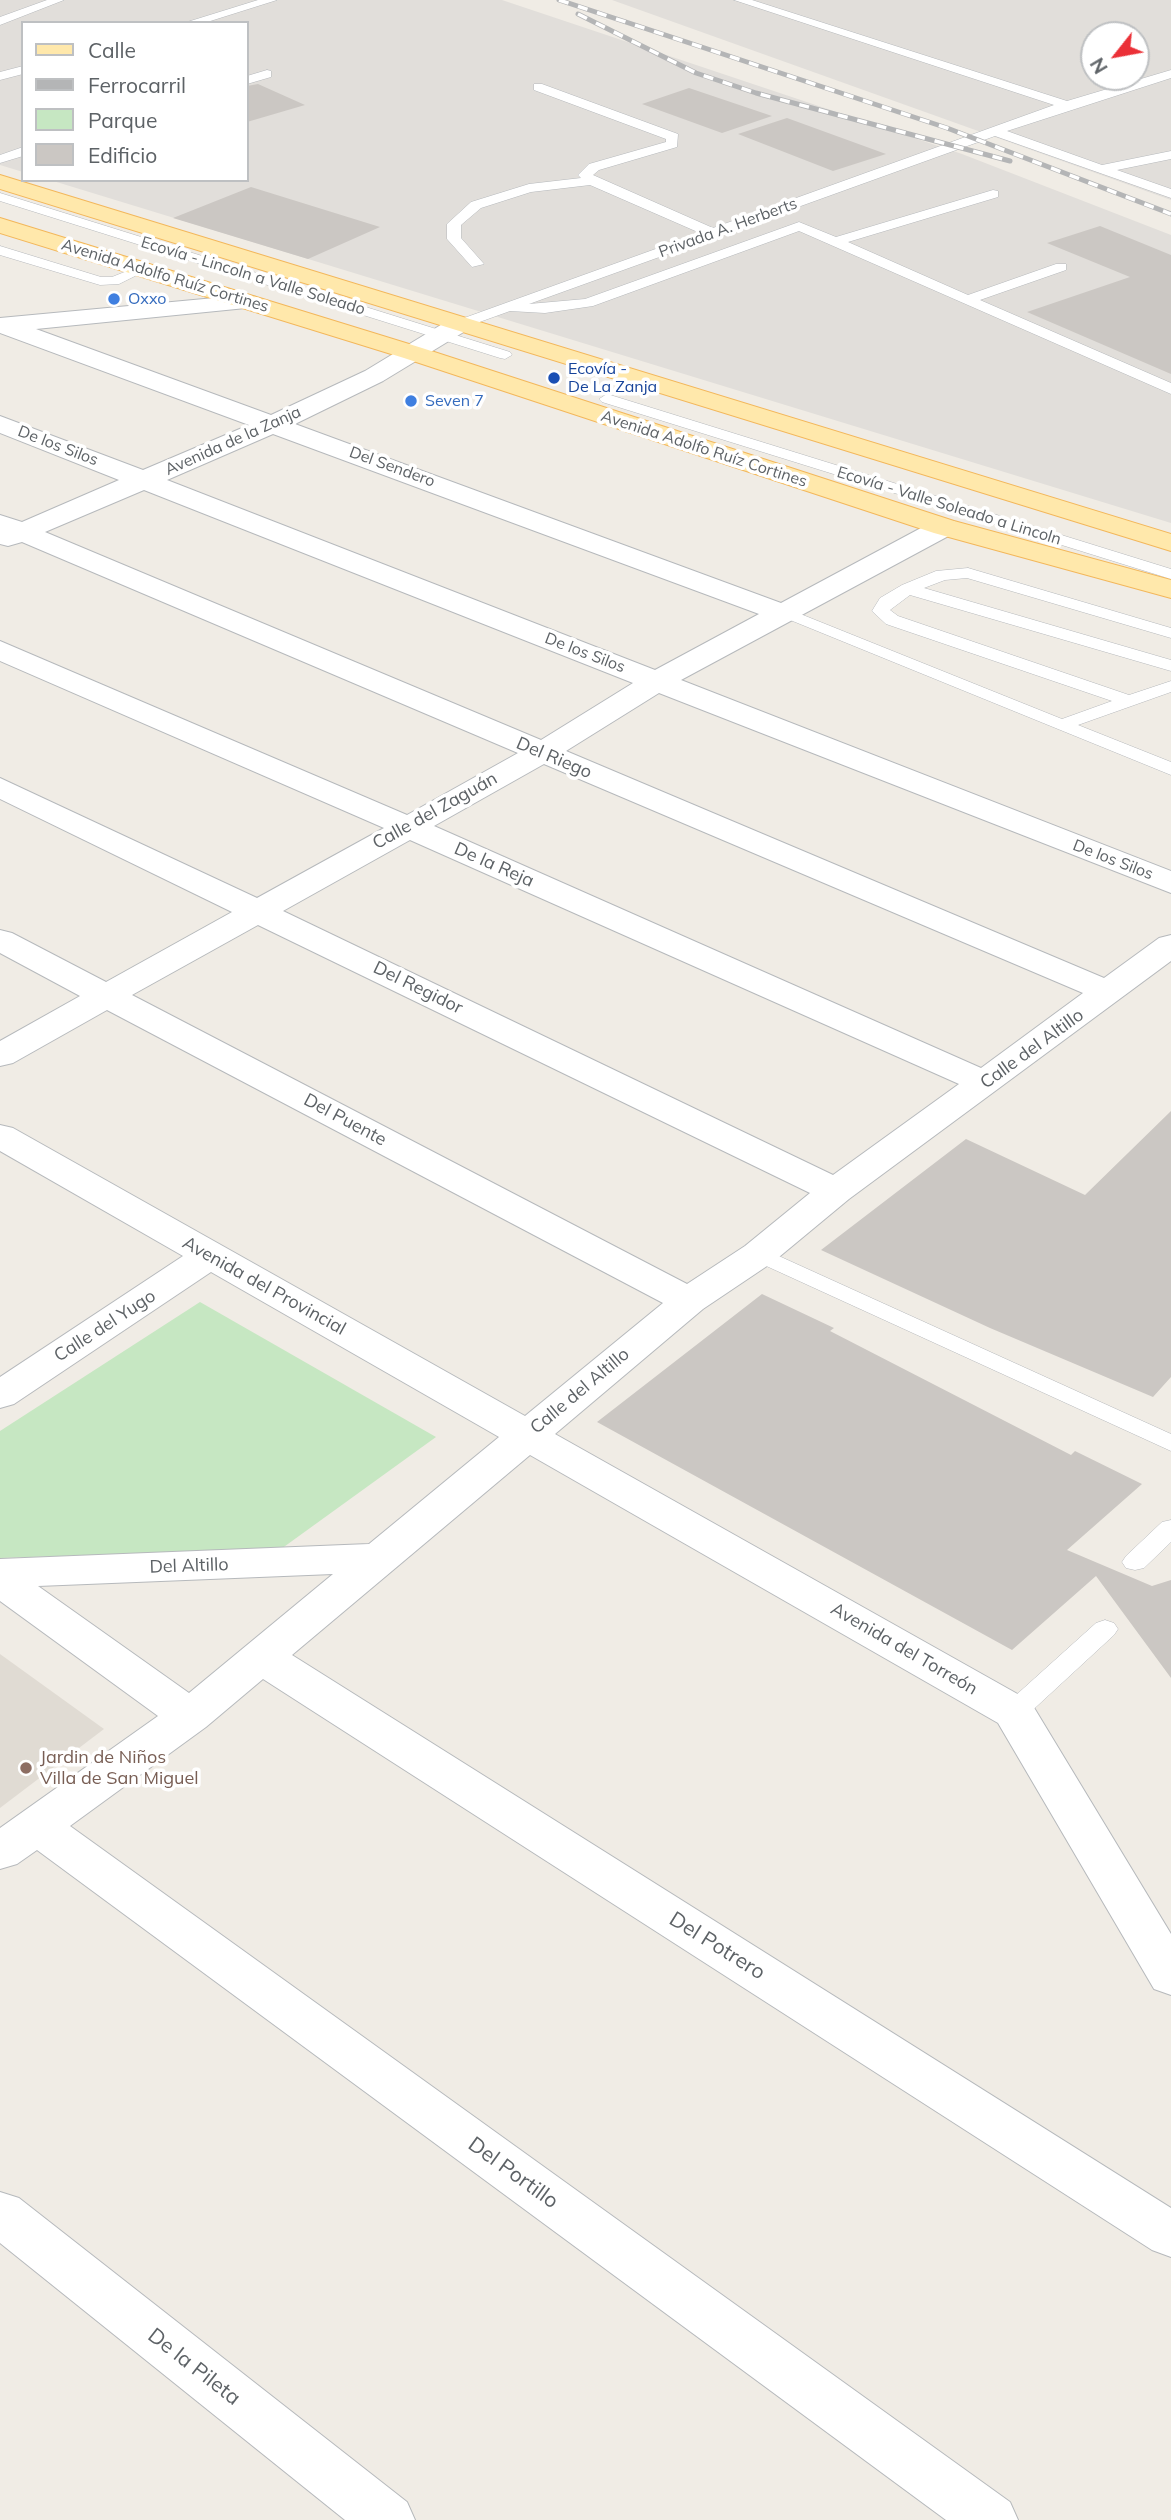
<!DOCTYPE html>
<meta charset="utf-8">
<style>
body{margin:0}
#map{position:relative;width:1171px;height:2520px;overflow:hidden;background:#f0ece5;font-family:Mulish,sans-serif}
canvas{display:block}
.legend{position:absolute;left:21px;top:21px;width:228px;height:161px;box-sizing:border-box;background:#fff;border:2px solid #bec0c2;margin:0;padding:9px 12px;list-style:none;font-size:21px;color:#5d6266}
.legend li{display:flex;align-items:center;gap:14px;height:35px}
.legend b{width:35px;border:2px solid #bec0c2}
.north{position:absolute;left:1080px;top:21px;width:70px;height:70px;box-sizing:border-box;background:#fff;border:2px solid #bec0c2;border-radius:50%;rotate:239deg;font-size:19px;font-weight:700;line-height:28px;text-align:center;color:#5d6266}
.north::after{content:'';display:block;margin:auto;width:24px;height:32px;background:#eb3037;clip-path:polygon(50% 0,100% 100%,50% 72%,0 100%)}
</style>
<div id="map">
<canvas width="1171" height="2520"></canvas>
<ul class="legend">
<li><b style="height:9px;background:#ffe8ab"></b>Calle</li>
<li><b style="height:9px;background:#b4b5b6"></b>Ferrocarril</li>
<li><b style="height:19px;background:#c6e7c2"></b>Parque</li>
<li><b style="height:19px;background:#cbc7c3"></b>Edificio</li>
</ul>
<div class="north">N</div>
</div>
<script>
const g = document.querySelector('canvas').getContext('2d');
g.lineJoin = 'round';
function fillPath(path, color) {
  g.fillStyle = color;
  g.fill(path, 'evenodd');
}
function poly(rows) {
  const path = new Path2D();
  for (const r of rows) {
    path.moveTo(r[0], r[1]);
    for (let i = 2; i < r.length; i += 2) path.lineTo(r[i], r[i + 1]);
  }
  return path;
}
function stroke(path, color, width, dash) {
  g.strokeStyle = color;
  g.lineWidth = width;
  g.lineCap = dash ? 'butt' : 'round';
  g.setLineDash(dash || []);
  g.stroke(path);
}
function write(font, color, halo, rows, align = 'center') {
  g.font = font + ' Mulish,sans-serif';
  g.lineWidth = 7;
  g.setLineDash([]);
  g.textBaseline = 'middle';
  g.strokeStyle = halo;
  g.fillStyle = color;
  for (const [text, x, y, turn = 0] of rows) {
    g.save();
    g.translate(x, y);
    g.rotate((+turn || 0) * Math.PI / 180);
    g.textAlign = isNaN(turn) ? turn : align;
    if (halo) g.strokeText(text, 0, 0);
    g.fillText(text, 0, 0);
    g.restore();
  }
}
fillPath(poly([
 [0,0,502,0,962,154,1171,235,1171,523,50,180,247,180,247,23,23,23,23,172,0,165],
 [612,0,1171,0,1171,200],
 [1094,35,1136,35,1136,77,1094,77]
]), '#e1deda');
fillPath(poly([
 [0,1654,104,1729,0,1808]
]), '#e0dbd3');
fillPath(poly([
 [200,1302,436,1437,281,1549,0,1558,0,1431]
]), '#c6e7c2');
fillPath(poly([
 [258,84,305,105,247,122,247,86],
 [689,88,772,116,722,133,642,104],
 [787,118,886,154,833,171,738,134],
 [251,187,380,227,308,259,173,218],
 [1100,226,1171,255,1171,374,1027,312,1130,277,1047,243],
 [1171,1111,1171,1377,1153,1397,990,1328,821,1250,966,1139,1085,1195],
 [762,1294,834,1328,830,1331,1071,1455,1075,1451,1142,1484,1067,1550,1152,1586,1171,1580,1171,1678,1096,1576,1012,1650,597,1422]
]), '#cbc7c3');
const lane = poly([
 [47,0,64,0,0,25,0,17,47,0],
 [258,0,277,0,204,23,184,23,258,0],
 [734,0,752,0,1067,101,1171,70,1171,78,1007,131,1102,165,1171,151,1171,159,1117,170,1171,189,1171,198,995,136,529,304,585,299,799,222,836,237,993,190,998,191,998,197,848,242,968,295,1056,264,1066,264,1066,270,980,300,1171,383,1171,394,799,231,593,306,545,313,510,311,463,328,453,328,453,322,700,233,590,185,531,192,481,208,461,225,461,238,484,264,472,267,447,239,447,224,471,202,529,184,581,178,578,175,589,164,666,142,666,139,534,90,534,84,542,84,678,134,677,147,599,170,593,175,713,228,1054,105,734,0],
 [23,66,23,74,0,80,0,72,23,66],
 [267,70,271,71,271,77,247,84,247,76,267,70],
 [23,147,23,156,0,163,0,155,23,147],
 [0,193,510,352,512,355,505,359,500,358,0,201,0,193],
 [0,246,101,277,112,277,142,265,149,269,119,284,100,285,0,255,0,246],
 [607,394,1171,569,1171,579,602,402,599,399,607,394],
 [968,568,1171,628,1171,638,967,578,945,580,924,588,1171,660,1171,671,910,595,890,610,898,616,1129,695,1171,681,1171,692,1078,725,1171,762,1171,775,773,613,776,609,788,609,1062,719,1112,701,886,624,872,611,880,598,902,585,936,571,968,568],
 [759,1247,1171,1434,1171,1451,751,1259,748,1254,751,1249,759,1247],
 [1171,1520,1171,1542,1144,1568,1135,1570,1126,1568,1122,1562,1126,1556,1162,1522,1171,1520],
 [1105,1620,1114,1623,1118,1629,1114,1635,1023,1719,1014,1721,1005,1719,1001,1712,1005,1705,1096,1623,1105,1620]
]);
const street = poly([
 [247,295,256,297,259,302,256,307,36,329,271,415,365,371,449,320,467,320,470,325,467,330,383,381,295,424,781,603,934,521,954,521,958,527,954,533,681,680,1171,871,1171,893,659,693,566,751,1104,978,1159,938,1171,935,1171,961,849,1199,773,1262,703,1309,555,1434,1030,1701,1171,1934,1171,1995,1154,1989,998,1723,530,1455,292,1655,1171,2208,1171,2257,1152,2250,263,1679,206,1727,70,1826,1010,2502,1018,2520,946,2520,37,1850,17,1864,0,1869,0,1828,158,1716,0,1601,0,1559,369,1544,499,1437,211,1272,14,1404,0,1408,0,1377,183,1256,0,1151,0,1125,13,1128,525,1416,663,1303,107,1010,13,1063,0,1066,0,1041,80,996,0,953,0,930,12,933,106,982,232,912,0,799,0,778,257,898,384,828,0,661,0,641,407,815,518,753,22,542,8,546,0,544,0,515,22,522,119,480,0,433,0,416,143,470,249,425,0,333,0,318,247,295],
 [273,434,759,614,655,670,167,480,273,434],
 [144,490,633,683,541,740,45,532,144,490],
 [544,764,1083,993,981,1068,434,826,544,764],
 [410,840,959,1084,833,1175,283,911,410,840],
 [258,925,810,1193,745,1246,687,1284,132,995,258,925],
 [333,1574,189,1693,38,1586,333,1574],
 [0,2192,19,2198,407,2502,415,2520,345,2520,0,2243,0,2192]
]);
const primary = poly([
 [0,175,1171,534,1171,551,0,189,0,175],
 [0,218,422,348,954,521,1171,580,1171,598,934,533,404,358,0,233,0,218]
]);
stroke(lane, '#b6b9bc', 1);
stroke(street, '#b6b9bc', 2);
stroke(primary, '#f3b75b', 2);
fillPath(lane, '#fff');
fillPath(street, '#fff');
fillPath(primary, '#ffe8ab');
const rail = poly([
 [559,0,947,128,1171,214],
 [578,14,696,73,756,93,1010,161]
]);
stroke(rail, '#b4b5b6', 5);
stroke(rail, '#fff', 3.5, [10]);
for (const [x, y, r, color] of [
 [114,299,7,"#3f7fe0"],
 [554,378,7,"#1a4fb4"],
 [411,401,7,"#3f7fe0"],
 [26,1768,7,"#8d6e63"]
]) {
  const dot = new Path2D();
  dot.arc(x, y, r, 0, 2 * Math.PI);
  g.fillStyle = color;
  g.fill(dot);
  stroke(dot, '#fff', 2.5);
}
write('16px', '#5d6266', '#fff', [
 ["Privada A. Herberts",728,228,-20],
 ["Avenida Adolfo Ruíz Cortines",165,276,17],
 ["Ecovía - Lincoln a Valle Soleado",253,276,17],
 ["Avenida de la Zanja",233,441,-24],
 ["De los Silos",58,446,21],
 ["Avenida Adolfo Ruíz Cortines",704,449,18],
 ["Del Sendero",392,467,20],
 ["Ecovía - Valle Soleado a Lincoln",949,506,17],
 ["De los Silos",585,653,21],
 ["De los Silos",1113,860,21]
]);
write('16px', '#366cbe', '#fff', [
 ["Oxxo",128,299],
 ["Seven 7",425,401]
], 'left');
write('16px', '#164399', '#fff', [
 ["Ecovía -",568,369],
 ["De La Zanja",568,387]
], 'left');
write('18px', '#5d6266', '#fff', [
 ["Del Riego",554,758,23],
 ["Calle del Zaguán",435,811,-29],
 ["De la Reja",494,865,24],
 ["Del Regidor",418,988,26],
 ["Calle del Altillo",1032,1049,-36],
 ["Del Puente",345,1120,28],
 ["Avenida del Provincial",264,1286,29],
 ["Calle del Yugo",105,1326,-33],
 ["Calle del Altillo",580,1391,-40],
 ["Del Altillo",189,1566,-2],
 ["Avenida del Torreón",904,1649,30]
]);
write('18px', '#785e54', '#fff', [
 ["Jardin de Niños",40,1758],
 ["Villa de San Miguel",40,1779]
], 'left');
write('21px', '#5d6266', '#fff', [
 ["Del Potrero",717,1946,32],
 ["Del Portillo",513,2173,36],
 ["De la Pileta",194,2367,38]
]);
</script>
